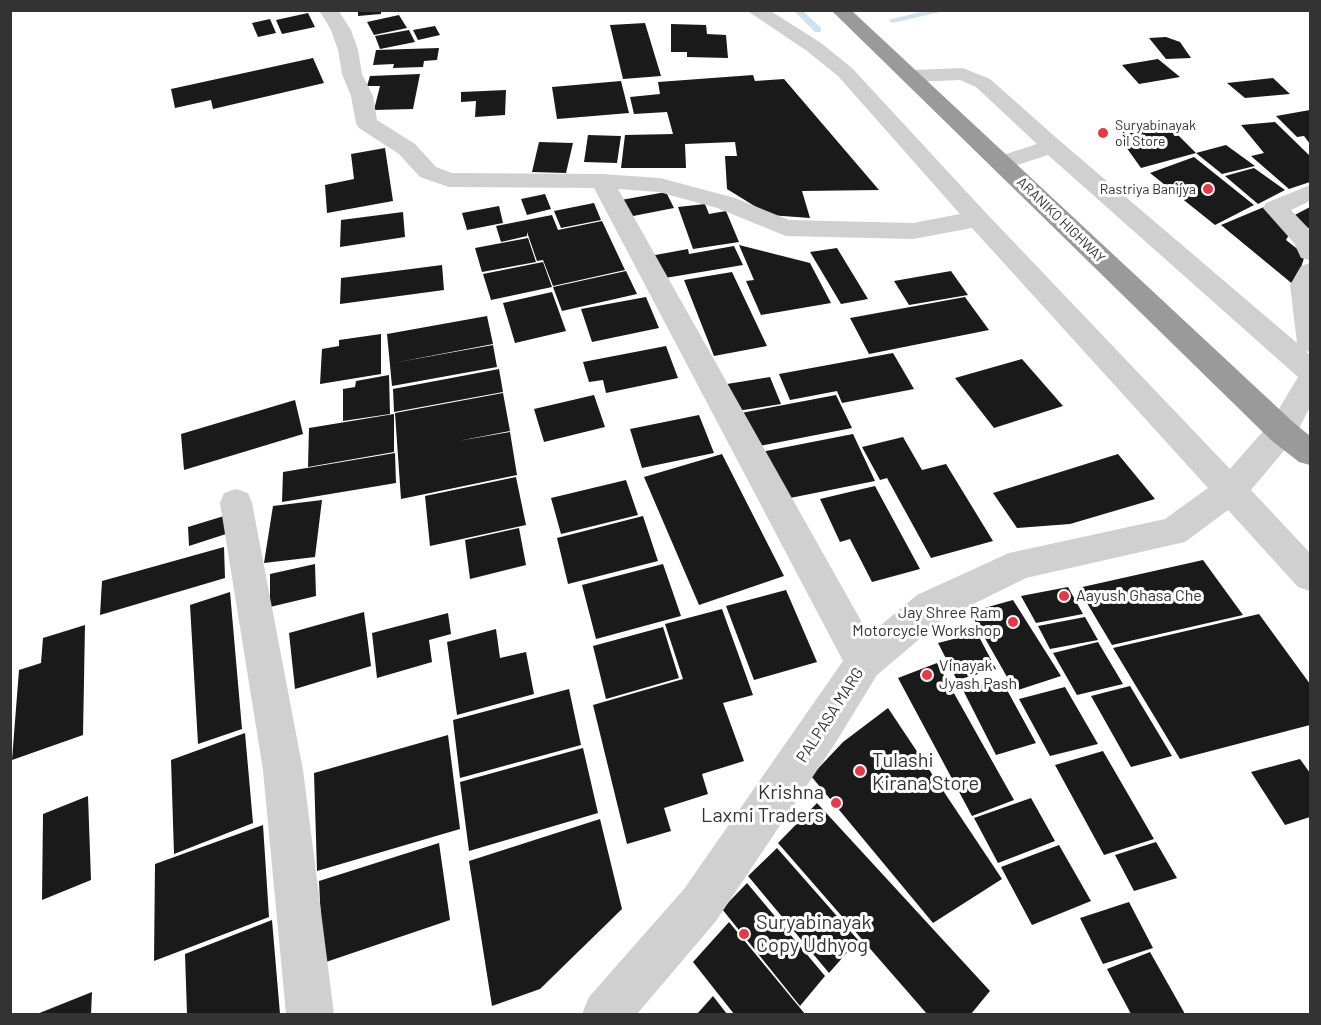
<!DOCTYPE html>
<style>
body{margin:0}
#map{position:relative;width:1321px;height:1025px;overflow:hidden;background:#fff;font-family:Barlow,sans-serif}
canvas{display:block}
.frame{position:absolute;inset:0;border:12px solid #333;pointer-events:none}
</style>
<div id="map">
<canvas width="1321" height="1025"></canvas>
<div class="frame"></div>
</div>
<script>
const g = document.querySelector('canvas').getContext('2d');
g.lineJoin = 'round';
function poly(rows) {
  const path = new Path2D();
  for (const r of rows) {
    path.moveTo(r[0], r[1]);
    for (let i = 2; i < r.length; i += 2) path.lineTo(r[i], r[i + 1]);
  }
  return path;
}
function fillPath(path, color) {
  g.fillStyle = color;
  g.fill(path, 'evenodd');
}
function stroke(path, color, width, dash) {
  g.strokeStyle = color;
  g.lineWidth = width;
  g.lineCap = dash ? 'butt' : 'round';
  g.setLineDash(dash || []);
  g.stroke(path);
}
function write(font, color, halo, rows, align = 'center') {
  g.font = font + ' Barlow,sans-serif';
  g.lineWidth = 6;
  g.setLineDash([]);
  g.textBaseline = 'middle';
  g.strokeStyle = halo;
  g.fillStyle = color;
  for (const [text, x, y, turn = 0] of rows) {
    g.save();
    g.translate(x, y);
    g.rotate((+turn || 0) * Math.PI / 180);
    g.textAlign = isNaN(turn) ? turn : align;
    if (halo) g.strokeText(text, 0, 0);
    g.fillText(text, 0, 0);
    g.restore();
  }
}
fillPath(poly([
 [793,10,802,10,821,28,821,32,815,32,793,10],
 [929,10,949,10,892,23,888,20,929,10]
]), '#cfe2ee');
fillPath(poly([
 [358,10,381,10,381,14,358,16],
 [308,13,315,27,282,34,276,20],
 [399,15,407,28,374,35,367,22],
 [270,19,276,33,258,37,252,23],
 [645,23,661,76,623,79,610,25],
 [671,24,706,25,707,34,726,35,728,58,687,57,687,52,671,52],
 [435,26,440,35,418,40,413,30],
 [409,30,415,42,380,49,375,36],
 [1166,37,1180,42,1191,58,1166,59,1149,38],
 [439,48,437,60,424,61,423,67,393,68,394,64,373,65,376,50],
 [313,58,324,83,213,109,211,100,175,108,171,89],
 [1158,59,1180,77,1139,84,1122,65],
 [420,74,413,109,374,110,380,86,367,86,370,76],
 [753,75,755,81,784,79,879,190,802,191,810,218,769,215,727,189,725,156,737,156,735,142,685,144,686,168,621,168,625,135,673,134,667,112,634,114,630,97,660,94,658,82],
 [1273,78,1290,94,1245,98,1227,83],
 [621,81,629,113,557,119,552,87],
 [506,90,505,115,475,117,476,101,461,102,461,92],
 [1310,110,1310,144,1304,136,1297,137,1276,116],
 [1275,122,1310,156,1310,182,1289,189,1251,156,1264,153,1241,125],
 [1168,125,1196,153,1141,168,1121,140,1124,128],
 [588,135,621,136,617,163,584,162],
 [539,142,573,143,566,173,532,172],
 [1226,145,1255,166,1222,174,1196,153],
 [385,148,393,201,327,213,325,185,354,179,351,154],
 [1194,157,1254,205,1215,225,1150,173],
 [1254,168,1285,190,1258,204,1225,176],
 [666,192,674,208,628,217,621,200],
 [545,194,551,209,527,215,521,199],
 [594,203,601,220,561,228,554,211],
 [705,204,709,214,726,211,739,242,693,249,678,207],
 [499,206,503,223,467,230,462,213],
 [1264,207,1291,231,1286,240,1305,255,1295,286,1221,225],
 [1310,207,1310,229,1291,217],
 [403,212,405,237,340,247,341,220],
 [552,215,558,230,602,221,625,270,553,286,543,260,537,261,527,232,527,236,501,242,496,226],
 [528,238,536,262,482,272,475,248],
 [739,245,810,263,831,303,761,315,746,281,754,280],
 [734,246,743,265,659,279,650,256,688,249,689,254],
 [837,248,868,299,841,304,810,252],
 [543,262,552,287,491,300,483,274],
 [442,265,444,290,340,304,341,278],
 [626,271,637,294,562,311,553,287],
 [951,271,968,295,909,305,894,281],
 [732,272,767,346,714,356,684,280],
 [552,292,566,331,515,343,503,303],
 [646,297,659,328,592,342,581,309],
 [965,297,989,330,869,354,850,318],
 [487,316,493,344,393,363,493,345,497,367,392,386,387,334],
 [381,334,381,374,320,384,322,349,339,346,339,340],
 [666,346,678,378,606,393,603,380,589,382,583,362],
 [893,353,914,389,842,403,837,391,790,400,779,374],
 [1022,359,1063,406,994,428,955,378],
 [499,369,503,392,394,412,393,389],
 [389,375,390,414,343,421,343,389,355,387,356,381],
 [770,377,781,404,731,412,721,385],
 [503,393,510,431,458,441,510,432,517,475,401,499,395,413],
 [594,395,605,427,544,442,534,409],
 [836,395,852,428,749,448,736,414],
 [295,400,303,434,184,470,181,434],
 [394,414,394,452,308,467,309,428],
 [699,415,714,453,642,468,630,429],
 [853,434,875,481,780,500,761,452],
 [903,437,922,470,946,464,993,541,931,558,887,478,880,480,862,447],
 [395,453,396,483,282,502,283,472],
 [722,454,784,576,699,605,644,477],
 [1118,454,1155,499,1070,524,1017,528,993,493],
 [516,477,526,525,430,546,425,496],
 [626,480,638,515,561,534,551,498],
 [875,486,920,569,872,582,850,539,840,542,820,499],
 [322,500,315,557,264,563,273,506],
 [224,516,226,534,189,546,188,527],
 [643,516,658,561,568,584,557,538],
 [519,528,526,565,470,579,465,540],
 [224,547,225,578,100,615,102,581],
 [1203,560,1243,615,1112,645,1078,588],
 [315,564,316,596,270,607,270,574],
 [663,564,681,616,596,639,582,585],
 [1068,587,1083,614,1036,623,1021,596],
 [786,590,817,662,754,680,726,606],
 [230,592,242,729,198,744,190,605],
 [1013,600,1061,676,1015,691,970,612],
 [722,609,753,695,723,703,744,761,702,774,708,794,664,808,671,831,627,844,593,705,683,679,665,624],
 [364,612,371,666,295,689,289,633],
 [448,613,451,634,429,640,432,662,377,678,372,633],
 [1259,614,1310,684,1310,725,1180,759,1113,648],
 [1085,617,1098,640,1050,649,1038,626],
 [85,625,83,735,12,760,19,670,41,663,43,638],
 [663,627,679,678,606,699,593,646],
 [496,629,500,658,526,652,534,694,457,715,447,642],
 [977,633,996,669,957,680,938,643],
 [1098,642,1123,684,1077,695,1053,653],
 [937,663,1014,800,972,816,898,678],
 [1001,679,1036,743,996,755,963,690],
 [1130,686,1172,756,1131,767,1091,696],
 [1065,687,1098,744,1050,756,1019,699],
 [569,689,581,745,460,778,453,720],
 [888,708,1002,879,933,923,811,776,843,742],
 [245,733,253,823,174,854,171,760],
 [448,735,460,829,317,871,314,773],
 [583,748,598,813,469,851,460,782],
 [1103,751,1154,839,1104,855,1055,765],
 [1300,759,1310,773,1310,817,1285,825,1251,772],
 [88,796,91,880,42,900,43,814],
 [1031,798,1055,841,998,863,974,818],
 [817,803,990,991,971,1014,927,1014,778,843],
 [600,819,622,909,540,989,492,1006,469,861],
 [263,825,269,917,154,961,155,864],
 [1156,842,1177,878,1134,891,1115,855],
 [439,843,450,920,323,963,319,881],
 [1059,845,1091,901,1032,925,1001,867],
 [777,848,858,940,829,973,748,876],
 [747,883,825,976,800,1006,722,909],
 [1129,902,1153,948,1103,964,1080,918],
 [272,920,280,1014,187,1014,185,954],
 [729,922,805,1014,734,1014,693,962],
 [1150,952,1185,1014,1131,1014,1107,969],
 [92,992,91,1014,37,1014],
 [713,996,727,1014,697,1014]
]), '#1a1a1a');
fillPath(poly([
 [319,10,338,10,351,30,358,50,362,74,373,96,377,120,415,144,436,167,452,173,602,174,660,178,735,198,789,220,913,223,960,214,838,76,807,51,746,10,769,10,821,43,852,68,987,214,1230,469,1271,422,1298,377,1048,155,1002,170,994,168,991,163,994,158,1037,144,976,87,960,80,911,82,904,80,901,76,904,72,911,70,963,68,990,79,1060,141,1297,343,1290,285,1301,266,1310,263,1310,352,1305,351,1310,355,1310,407,1293,440,1251,490,1310,553,1310,591,1298,587,1228,510,1185,542,1026,578,943,619,877,675,836,742,716,921,637,1014,582,1014,589,997,684,889,843,661,594,188,449,187,420,177,399,154,359,128,356,123,351,96,342,74,338,50,331,30,319,10],
 [618,189,659,192,717,208,786,236,913,239,972,228,1208,488,1165,519,1009,553,917,595,869,635,618,189],
 [1310,185,1310,201,1291,210,1310,230,1310,260,1301,258,1294,243,1263,208,1266,203,1310,185],
 [236,489,248,493,252,503,303,770,334,1014,286,1014,263,770,220,503,224,493,236,489]
]), '#d0d0d0');
fillPath(poly([
 [831,10,851,10,1293,422,1310,436,1310,465,1299,462,1271,440,831,10]
]), '#9a9a9a');
for (const [x, y, r, color] of [
 [1103,133,6,"#e63946"],
 [1208,189,6,"#e63946"],
 [1064,596,6,"#e63946"],
 [1013,622,6,"#e63946"],
 [927,675,6,"#e63946"],
 [860,771,6,"#e63946"],
 [836,803,6,"#e63946"],
 [744,934,6,"#e63946"]
]) {
  const dot = new Path2D();
  dot.arc(x, y, r, 0, 2 * Math.PI);
  g.fillStyle = color;
  g.fill(dot);
  stroke(dot, '#fff', 2);
}
write('14px', '#333', '#fff', [
 ["Suryabinayak",1115,125],
 ["oil Store",1115,141],
 ["Rastriya Banijya",1196,189,"right"]
], 'left');
write('14px', '#333', '#fff', [
 ["ARANIKO HIGHWAY",1061,220,44]
]);
write('16px', '#333', '#fff', [
 ["Aayush Ghasa Che",1076,596],
 ["Jay Shree Ram",1001,613,"right"],
 ["Motorcycle Workshop",1001,631,"right"],
 ["Vinayak",939,666],
 ["Jyash Pash",939,684]
], 'left');
write('16px', '#333', '#fff', [
 ["PALPASA MARG",830,715,-57]
]);
write('20px', '#333', '#fff', [
 ["Tulashi",872,760],
 ["Kirana Store",872,783],
 ["Krishna",824,792,"right"],
 ["Laxmi Traders",824,815,"right"],
 ["Suryabinayak",756,922],
 ["Copy Udhyog",756,945]
], 'left');
</script>
